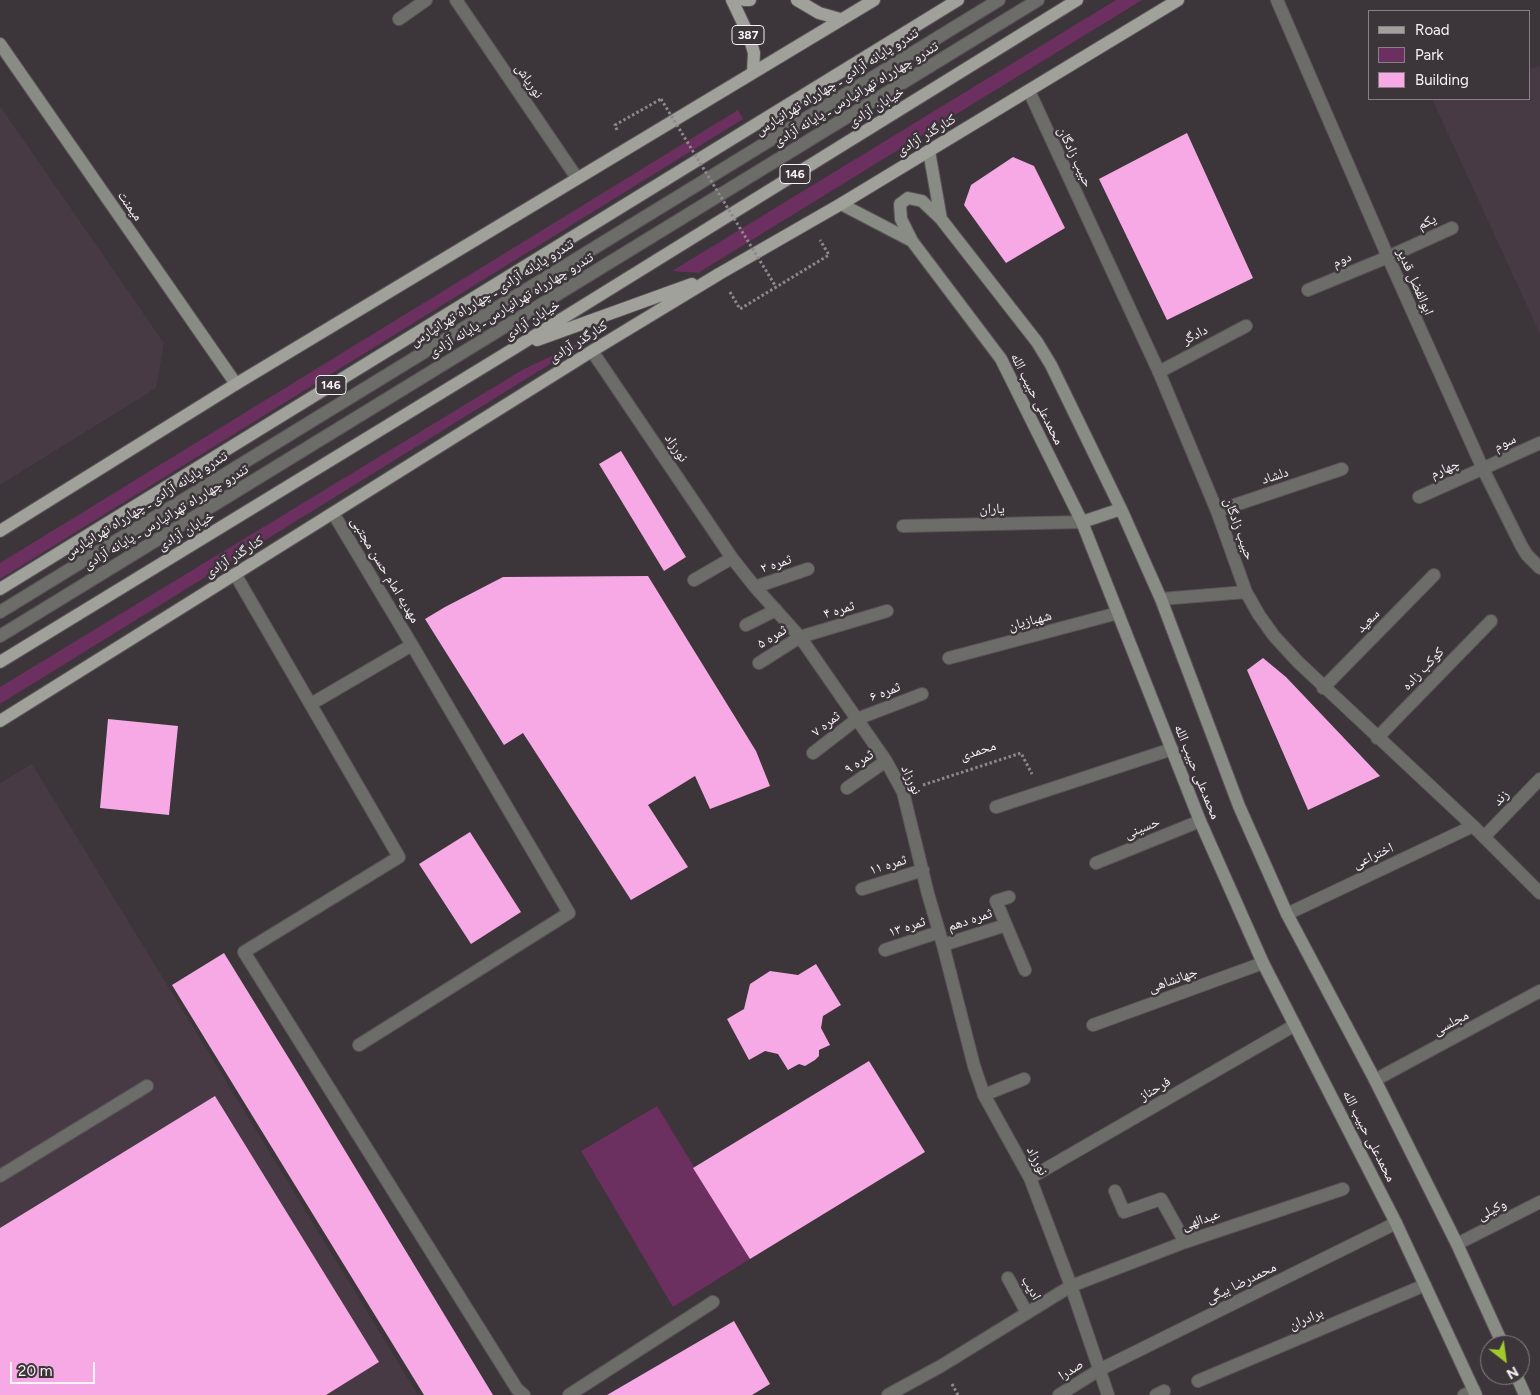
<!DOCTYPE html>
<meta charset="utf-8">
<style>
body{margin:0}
#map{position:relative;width:1540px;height:1395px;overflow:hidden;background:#3c353a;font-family:Figtree,sans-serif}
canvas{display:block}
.legend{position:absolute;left:1368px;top:10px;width:162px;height:90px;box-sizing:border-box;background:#3c353a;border:1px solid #878185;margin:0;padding:6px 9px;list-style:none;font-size:15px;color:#f8f3f6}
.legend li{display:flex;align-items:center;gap:10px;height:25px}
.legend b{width:25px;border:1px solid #878185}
.north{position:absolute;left:1480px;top:1335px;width:50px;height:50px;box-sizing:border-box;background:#3c353a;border:1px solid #878185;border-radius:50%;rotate:150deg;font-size:14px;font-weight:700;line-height:20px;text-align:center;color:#f8f3f6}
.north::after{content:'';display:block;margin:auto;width:18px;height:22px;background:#a0c92c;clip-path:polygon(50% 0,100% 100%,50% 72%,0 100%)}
.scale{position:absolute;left:10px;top:1362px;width:85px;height:22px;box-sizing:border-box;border:2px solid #f8f3f6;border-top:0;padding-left:6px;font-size:15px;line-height:18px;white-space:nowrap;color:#f8f3f6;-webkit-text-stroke:4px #3c353a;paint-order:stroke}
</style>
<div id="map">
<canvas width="1540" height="1395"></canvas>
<ul class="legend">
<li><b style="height:6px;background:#9fa19a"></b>Road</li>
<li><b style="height:14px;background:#6b2f60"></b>Park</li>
<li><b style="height:14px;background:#f6a9e5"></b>Building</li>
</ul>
<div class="north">N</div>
<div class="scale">20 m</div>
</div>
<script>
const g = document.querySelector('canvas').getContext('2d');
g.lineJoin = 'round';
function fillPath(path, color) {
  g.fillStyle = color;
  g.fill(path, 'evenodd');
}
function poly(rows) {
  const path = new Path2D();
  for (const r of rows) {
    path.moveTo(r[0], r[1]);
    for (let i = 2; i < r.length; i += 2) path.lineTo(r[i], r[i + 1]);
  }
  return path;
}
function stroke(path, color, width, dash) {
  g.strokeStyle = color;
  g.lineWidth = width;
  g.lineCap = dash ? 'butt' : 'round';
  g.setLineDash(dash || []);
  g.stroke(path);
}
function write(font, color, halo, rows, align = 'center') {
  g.font = font + ' Figtree,"Noto Naskh Arabic",sans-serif';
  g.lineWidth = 5;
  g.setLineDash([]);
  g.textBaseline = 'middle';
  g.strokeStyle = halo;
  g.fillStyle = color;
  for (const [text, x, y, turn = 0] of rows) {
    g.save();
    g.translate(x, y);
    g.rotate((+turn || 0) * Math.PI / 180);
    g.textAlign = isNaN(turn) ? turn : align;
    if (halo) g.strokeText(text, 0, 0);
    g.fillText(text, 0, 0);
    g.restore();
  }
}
fillPath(poly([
 [1540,66,1540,334,1432,99,1529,99,1529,69],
 [0,106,164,343,156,388,0,485],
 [32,764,418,1395,0,1395,0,783]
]), '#473a44');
fillPath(poly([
 [1116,0,1142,0,698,273,672,271],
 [738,110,743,119,0,579,0,563],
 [602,332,0,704,0,687,522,370],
 [657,1106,750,1259,673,1307,581,1151]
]), '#6b2f60');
fillPath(poly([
 [1187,133,1253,278,1167,320,1099,179],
 [1013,157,1034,166,1065,228,1006,263,964,205,971,185],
 [621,451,686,557,664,571,599,464],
 [648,576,756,751,770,786,710,809,695,776,648,805,688,867,631,900,523,733,504,745,425,619,445,607,503,577],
 [1263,658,1286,677,1380,776,1308,810,1247,670],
 [108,719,178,726,169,815,100,808],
 [470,832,521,912,471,944,419,864],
 [224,953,301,1078,493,1395,424,1395,172,985],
 [816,964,841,1005,823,1016,821,1028,830,1045,819,1050,819,1056,815,1060,805,1066,799,1064,788,1070,778,1054,765,1051,749,1060,727,1019,744,1009,750,984,770,971,798,975],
 [869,1061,925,1152,750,1259,693,1168],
 [215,1096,379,1362,326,1395,0,1395,0,1228],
 [734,1321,770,1384,752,1395,607,1395]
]), '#f6a9e5');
const service = poly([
 [399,19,426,0],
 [235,574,399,857,244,952,517,1389,524,1395],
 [0,612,999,0],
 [0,636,1038,0],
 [311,704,412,645,333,513],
 [359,1045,569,913,412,645],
 [984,1095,1024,1079],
 [0,1176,147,1086],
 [1115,1191,1124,1212,1161,1199,1185,1242],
 [1008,1278,1027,1313],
 [569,1395,713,1302]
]);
const minor = poly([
 [456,0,577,178],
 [1277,0,1388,257,1483,469,1522,547,1527,555,1540,568],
 [1308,290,1388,257,1452,228],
 [592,351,732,558,755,587,800,637,886,761,903,792,928,894,943,945,974,1066,984,1095,1030,1178,1071,1286,1108,1395],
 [1159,372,1246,326],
 [1419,497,1540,443],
 [1217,511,1342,469],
 [903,526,1082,522],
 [694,580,732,558],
 [755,587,808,569],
 [746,625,776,610],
 [949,658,1118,613],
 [759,663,800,637,887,611],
 [1323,688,1434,575],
 [1377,738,1491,621],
 [813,753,857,719,922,694],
 [847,788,886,761],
 [996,807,1172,749],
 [1484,837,1540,779],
 [1096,863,1200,821],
 [862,889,923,870],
 [1009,897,996,901,1025,970],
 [1287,914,1473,826],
 [943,945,1006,925],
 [885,950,939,932],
 [1093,1025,1263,963],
 [1375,1080,1540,991],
 [1030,1178,1295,1025],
 [1457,1244,1540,1202],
 [1198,1381,1425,1285],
 [888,1395,941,1366,1071,1286,1185,1242,1343,1189],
 [1059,1395,1099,1370,1396,1223],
 [1156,1395,1164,1391],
 [1464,1395,1474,1390]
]);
const tertiary = poly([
 [1029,91,1159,372,1217,511,1246,592,1259,615,1274,636,1298,662,1473,826,1540,893],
 [1161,599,1246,592]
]);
const secondary = poly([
 [0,44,236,384],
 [929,151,941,219,1037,342,1051,365,1121,509,1161,599,1239,806,1287,914,1375,1080,1457,1244,1503,1345],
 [841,204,912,241,1001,359,1082,522,1200,821,1263,963,1396,1223,1476,1395],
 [912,241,901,219,900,204,908,198,922,201,941,219],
 [1082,522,1121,509],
 [1516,1375,1525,1395]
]);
const primary = poly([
 [732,0,749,36,754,53,753,72],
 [744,0,750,0],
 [797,0,819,13,840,19],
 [537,340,692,284],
 [0,531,236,384,874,0],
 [0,589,958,0],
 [0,662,513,349,1077,0],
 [0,721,592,351,719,274,841,204,1178,0]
]);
stroke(service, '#5a5358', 14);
stroke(minor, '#5a5358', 14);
stroke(tertiary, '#5a5358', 14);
stroke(secondary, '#5a5358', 14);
stroke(primary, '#5a5358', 14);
stroke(poly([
 [617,130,615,125,661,99],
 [730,292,740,309,829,255,820,240],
 [923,785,1021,753,1032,774],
 [952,1384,958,1395]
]), '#8e888c', 3, [2.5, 2.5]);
stroke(service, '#6c6d69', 12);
stroke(minor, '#6c6d69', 12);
stroke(tertiary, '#6c6d69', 12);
stroke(secondary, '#898b85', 12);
stroke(primary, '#9fa19a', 12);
stroke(poly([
 [661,99,776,287]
]), '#8e888c', 3, [2.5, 2.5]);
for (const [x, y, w] of [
 [748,35,32],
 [795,174,30],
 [331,385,30]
]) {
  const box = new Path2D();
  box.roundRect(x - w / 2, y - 9.5, w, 19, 4);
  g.fillStyle = '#3c353a';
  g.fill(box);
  stroke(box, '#f8f3f6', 1);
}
write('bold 12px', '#f8f3f6', null, [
 ["387",748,35],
 ["146",795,174],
 ["146",331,385]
]);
write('14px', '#f8f3f6', '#3c353a', [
 ["نورپاش",529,81,56],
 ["تندرو پایانه آزادی ـ چهارراه تهرانپارس",837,82,-32],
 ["تندرو چهارراه تهرانپارس ـ پایانه آزادی",856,94,-31],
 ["خیابان آزادی",876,107,-32],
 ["کنارگذر آزادی",926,135,-31],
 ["حبیب زادگان",1075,157,65],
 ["میمنت",130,206,55],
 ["یکم",1427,222,-25],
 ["دوم",1342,260,-22],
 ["ابوالفضل قدیر",1415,282,66],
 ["تندرو پایانه آزادی ـ چهارراه تهرانپارس",492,293,-32],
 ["تندرو چهارراه تهرانپارس ـ پایانه آزادی",511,305,-31],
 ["خیابان آزادی",532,320,-32],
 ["دادگر",1195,335,-28],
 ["کنارگذر آزادی",578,342,-32],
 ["محمدعلی حبیب الله",1037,399,63],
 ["سوم",1505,443,-25],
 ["نورزاد",676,448,56],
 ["چهارم",1445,469,-23],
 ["دلشاد",1275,476,-18],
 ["تندرو پایانه آزادی ـ چهارراه تهرانپارس",146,505,-32],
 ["یاران",992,509,-1],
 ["تندرو چهارراه تهرانپارس ـ پایانه آزادی",166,517,-31],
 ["حبیب زادگان",1239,529,70],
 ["خیابان آزادی",186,531,-31],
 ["کنارگذر آزادی",234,557,-32],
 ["ثمره ۲",776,564,-19],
 ["مهدیه امام حسن مجتبی",385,570,59],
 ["ثمره ۴",839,610,-17],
 ["شهبازیان",1030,621,-15],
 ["سعید",1368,621,-45],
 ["ثمره ۵",772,637,-32],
 ["کوکب زاده",1423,669,-46],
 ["ثمره ۶",885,692,-21],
 ["ثمره ۷",826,724,-38],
 ["محمدی",978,751,-18],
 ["ثمره ۹",859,762,-34],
 ["محمدعلی حبیب الله",1197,772,68],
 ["نورزاد",911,780,66],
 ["زند",1501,798,-46],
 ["حسینی",1142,828,-22],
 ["اختراعی",1373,856,-25],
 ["ثمره ۱۱",888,865,-17],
 ["ثمره دهم",970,920,-18],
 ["ثمره ۱۳",907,927,-18],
 ["جهانشاهی",1173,980,-20],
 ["مجلسی",1451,1023,-28],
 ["فرحناز",1155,1089,-30],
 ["محمدعلی حبیب الله",1369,1136,63],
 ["نورزاد",1037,1161,63],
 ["وکیلی",1492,1210,-27],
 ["عبدالهی",1201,1220,-19],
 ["محمدرضا بیگی",1241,1283,-26],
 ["ادیب",1031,1288,61],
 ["برادران",1306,1319,-23],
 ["صدرا",1071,1370,-32]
]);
</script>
